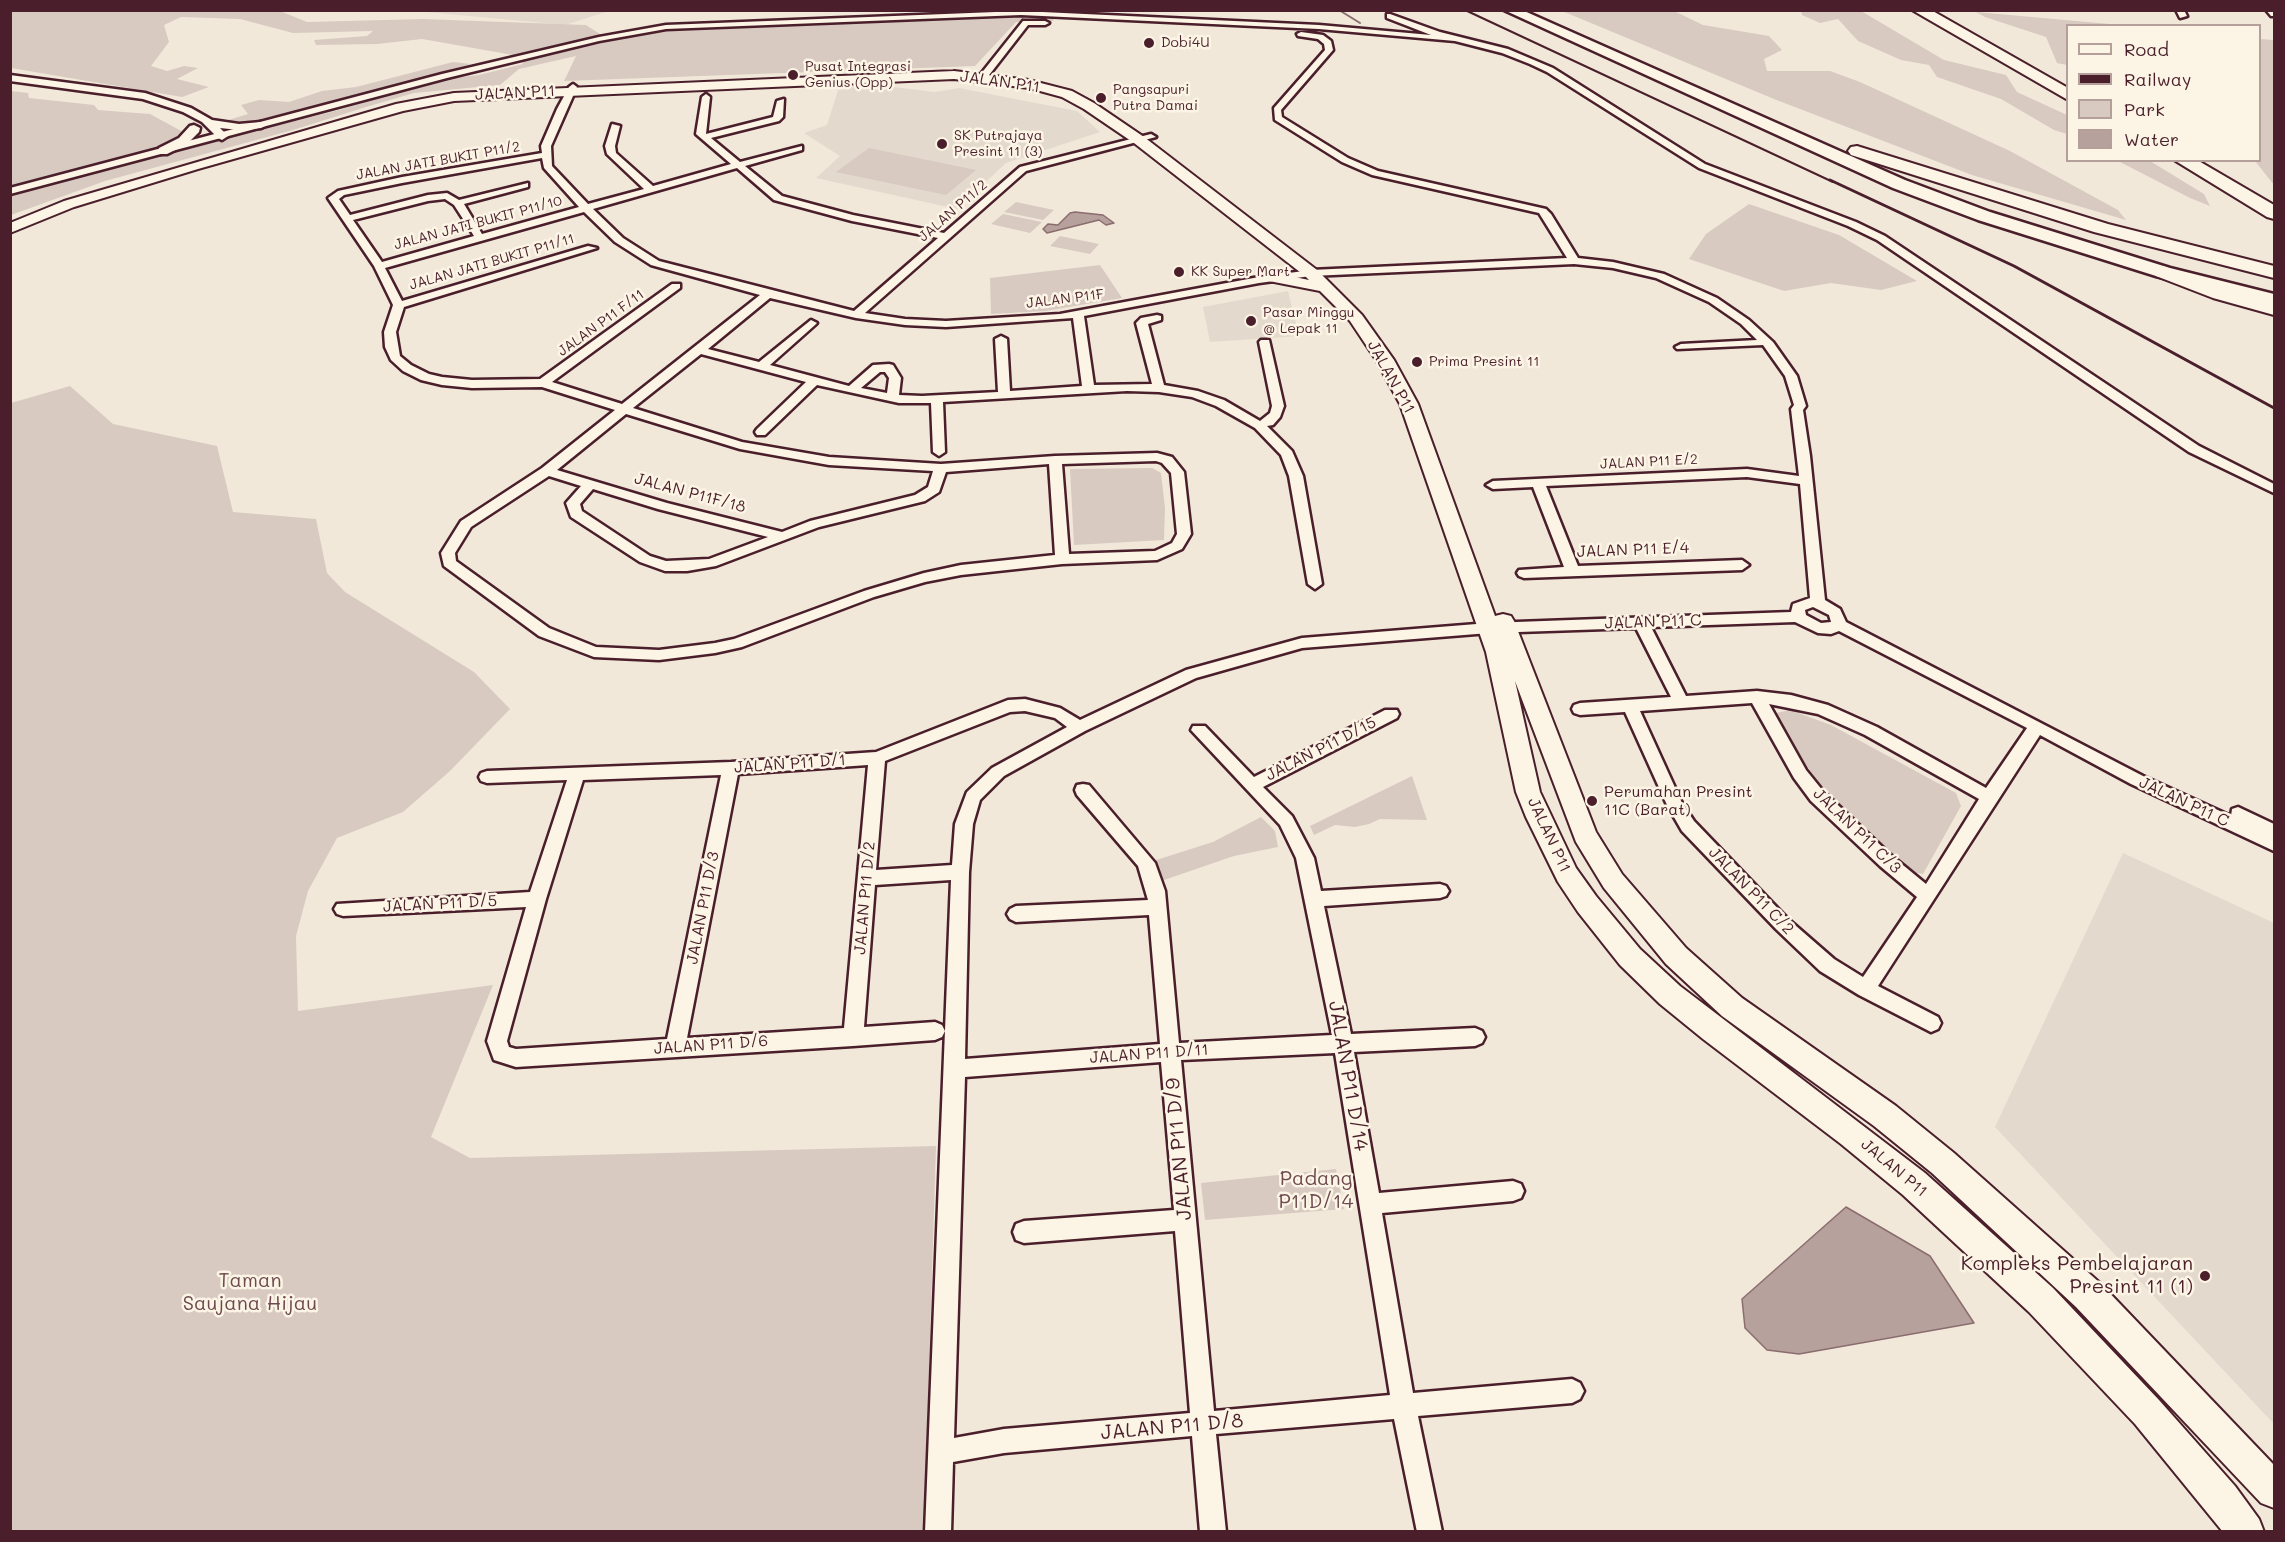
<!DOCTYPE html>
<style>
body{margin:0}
#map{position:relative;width:2285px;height:1542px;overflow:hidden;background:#f1e8da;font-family:Mali,sans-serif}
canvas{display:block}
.frame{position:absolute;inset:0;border:12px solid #4a1f2b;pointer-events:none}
.legend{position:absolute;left:2066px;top:24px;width:195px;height:138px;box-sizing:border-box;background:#fcf5e5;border:2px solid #b59f9b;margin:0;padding:8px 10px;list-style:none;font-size:18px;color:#4a1f2b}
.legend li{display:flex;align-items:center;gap:12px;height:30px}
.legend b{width:30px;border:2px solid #b59f9b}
</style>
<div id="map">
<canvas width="2285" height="1542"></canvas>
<div class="frame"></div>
<ul class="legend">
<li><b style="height:8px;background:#fcf5e5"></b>Road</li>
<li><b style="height:8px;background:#4a1f2b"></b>Railway</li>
<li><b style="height:16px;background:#d8cac0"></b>Park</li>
<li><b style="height:16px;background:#b6a19c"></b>Water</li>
</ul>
</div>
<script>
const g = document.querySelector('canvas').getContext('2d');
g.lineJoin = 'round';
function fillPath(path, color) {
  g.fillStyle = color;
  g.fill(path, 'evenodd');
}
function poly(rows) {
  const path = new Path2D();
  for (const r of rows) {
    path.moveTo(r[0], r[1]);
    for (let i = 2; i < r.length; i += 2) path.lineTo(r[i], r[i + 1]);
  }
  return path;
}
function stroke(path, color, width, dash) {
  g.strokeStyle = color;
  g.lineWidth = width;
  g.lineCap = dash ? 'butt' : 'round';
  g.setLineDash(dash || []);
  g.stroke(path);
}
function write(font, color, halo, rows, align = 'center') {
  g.font = font + ' Mali,sans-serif';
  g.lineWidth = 5;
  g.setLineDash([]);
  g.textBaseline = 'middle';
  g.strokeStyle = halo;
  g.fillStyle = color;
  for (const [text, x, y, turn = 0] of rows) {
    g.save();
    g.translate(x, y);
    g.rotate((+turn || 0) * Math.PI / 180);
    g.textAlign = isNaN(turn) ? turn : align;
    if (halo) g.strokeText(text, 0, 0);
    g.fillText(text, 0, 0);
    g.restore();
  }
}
fillPath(poly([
 [416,11,609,11,565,25],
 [885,86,935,92,959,88,1077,111,1100,132,1006,163,957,209,816,178,840,156,804,133,827,125,839,87],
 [1288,291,1299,336,1210,342,1203,307],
 [2123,853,2274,923,2274,1424,1995,1127]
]), '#e4d9cd');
fillPath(poly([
 [280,11,307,22,423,19,586,25,603,36,513,55,422,39,377,44,316,45,314,40,367,36,373,31,293,33,240,19,181,17,164,25,169,42,151,66,167,71,184,66,198,68,177,79,209,87,182,97,11,68,11,11],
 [1562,11,1674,11,1703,25,1769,36,1782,50,1764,59,1767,71,1830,71,1860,82,2010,151,2118,210,2126,220,1972,175,1774,99],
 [1801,11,1861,11,1944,60,2006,75,2017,92,2067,115,2067,134,2054,130,2001,99,1937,77,1929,65,1901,60,1858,41,1838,19,1820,23,1802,15],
 [1976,12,2121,25,2068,26,2067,65,2057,63,2046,37,1985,17],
 [1055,16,1053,21,1016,22,975,66,564,81,576,56,519,69,500,85,414,93,366,107,293,130,105,181,11,215,10,192,339,110,445,79,479,75,523,64,521,60,594,42,672,29,981,17],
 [2260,39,2274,40,2274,185,2255,161,2260,160],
 [453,62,471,64,426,78,242,124,225,121,248,114,241,105,259,100,289,102,322,91,356,87],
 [11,91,28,93,29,98,94,105,98,110,150,114,185,133,171,144,11,188],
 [869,148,976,170,946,195,836,172],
 [2118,161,2150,161,2204,194,2210,206,2190,198],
 [1016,202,1054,210,1043,220,1004,212],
 [1749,204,1839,235,1917,281,1881,290,1831,283,1784,291,1689,259,1706,234],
 [1003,214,1042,222,1030,233,991,224],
 [1060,236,1099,244,1090,254,1050,246],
 [1100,265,1122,298,1045,311,991,314,990,278],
 [70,386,113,424,217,446,233,512,316,519,327,573,345,592,474,672,510,709,450,771,403,812,337,838,308,891,296,936,298,1011,493,985,431,1137,470,1158,936,1146,924,1531,11,1531,11,403],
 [1152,468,1161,473,1165,508,1164,540,1074,545,1070,469],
 [1790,710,1831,725,1956,793,1961,806,1923,874,1907,871,1821,793,1776,713],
 [1412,776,1427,820,1380,819,1369,824,1355,827,1335,825,1314,835,1310,826],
 [1261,817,1275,831,1278,847,1234,856,1164,880,1153,861,1213,842],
 [1336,1169,1344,1209,1205,1220,1201,1183]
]), '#d8cac0');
const water = poly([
 [1075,212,1103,215,1114,223,1106,225,1099,220,1047,233,1043,229,1048,224,1058,225,1070,213,1075,212],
 [1846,1207,1930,1256,1974,1323,1799,1354,1767,1350,1745,1328,1742,1299,1846,1207]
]);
fillPath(water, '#b6a19c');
stroke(water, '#8b6d6f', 1.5);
stroke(poly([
 [1339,10,1360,23]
]), '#8b6d6f', 2);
const minor = poly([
 [2176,10,2184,10,2187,16,2180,18,2176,10],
 [2266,10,2274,10,2274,16,2271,16,2266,10],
 [1021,11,1319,25,1431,35,1387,18,1387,14,1390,14,1440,32,1508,49,1553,68,1705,164,1856,222,1885,236,2199,446,2274,484,2274,493,2189,452,1877,240,1848,226,1699,168,1547,72,1530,64,1502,53,1455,41,1319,29,1021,15,666,29,599,41,447,78,10,194,10,188,442,74,599,37,666,25,1021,11],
 [1023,21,1045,21,1049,23,1045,25,1028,25,986,79,980,79,980,75,1023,21],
 [1301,32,1323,35,1331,41,1333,50,1281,110,1282,117,1348,158,1378,171,1546,209,1551,214,1578,258,1613,262,1664,274,1717,298,1749,320,1773,342,1797,376,1806,406,1803,410,1810,456,1825,600,1840,609,1846,622,2143,776,2231,816,2232,809,2238,807,2274,824,2274,851,2131,784,2040,735,1878,986,1938,1017,1941,1023,1938,1029,1931,1032,1859,995,1820,971,1776,929,1682,831,1667,805,1625,712,1580,715,1574,713,1572,709,1574,705,1580,703,1671,697,1636,628,1489,633,1302,648,1196,678,1085,731,1004,776,980,800,973,824,969,872,965,1059,1160,1044,1149,915,1016,922,1010,919,1007,914,1010,909,1016,906,1148,900,1138,866,1077,795,1075,790,1077,785,1083,784,1089,785,1155,863,1165,891,1179,1043,1332,1035,1296,858,1280,825,1191,730,1193,726,1205,726,1254,777,1385,710,1397,710,1399,714,1397,718,1263,787,1292,816,1314,858,1321,891,1440,884,1446,886,1449,891,1446,896,1440,898,1324,906,1351,1034,1475,1028,1482,1031,1485,1037,1482,1043,1475,1046,1354,1052,1379,1193,1513,1181,1521,1184,1524,1191,1521,1198,1513,1201,1382,1213,1413,1393,1572,1379,1580,1383,1584,1391,1580,1399,1572,1403,1418,1416,1442,1532,1417,1532,1394,1419,1216,1434,1226,1532,1200,1532,1192,1436,1004,1453,953,1462,951,1532,925,1532,951,880,875,885,864,1027,935,1022,942,1025,945,1031,942,1037,935,1040,853,1046,516,1067,494,1060,487,1041,526,907,343,916,337,914,334,909,337,904,530,892,567,780,487,783,481,781,479,777,481,773,487,771,731,762,876,752,1008,700,1025,699,1060,708,1080,720,1186,670,1302,638,1489,623,1791,612,1793,604,1810,598,1800,484,1747,477,1546,486,1578,566,1742,560,1749,565,1742,570,1524,578,1519,576,1517,573,1519,570,1564,567,1533,487,1493,489,1486,485,1493,481,1747,469,1799,476,1791,409,1794,405,1785,376,1763,345,1677,349,1675,347,1681,344,1757,340,1741,324,1709,302,1656,278,1613,268,1574,264,1311,276,1259,283,1084,316,1094,385,1152,384,1136,323,1141,318,1157,315,1161,316,1161,320,1148,324,1164,385,1198,391,1224,400,1260,421,1270,413,1272,406,1259,342,1261,340,1269,340,1284,406,1280,417,1273,425,1267,426,1292,451,1303,476,1322,584,1315,589,1308,584,1289,476,1281,455,1255,428,1216,406,1192,397,1159,392,1127,391,943,402,945,452,939,456,933,452,931,403,899,403,817,385,765,435,757,435,755,432,757,429,806,382,701,354,633,408,742,442,829,457,941,464,1055,456,1157,453,1172,457,1184,472,1191,534,1182,549,1157,560,1062,564,961,575,925,582,874,597,742,647,715,653,659,660,594,657,539,636,444,566,441,553,461,521,542,468,615,410,542,387,472,388,442,385,421,380,403,371,391,360,385,347,384,332,393,305,374,266,328,198,338,191,402,177,542,153,541,146,557,109,569,87,573,84,577,87,551,146,552,166,588,204,644,189,607,154,605,146,612,124,620,126,615,146,616,153,653,186,731,164,696,134,702,97,706,94,710,97,706,134,773,117,777,101,784,99,783,117,779,121,711,138,740,162,802,146,802,150,745,166,782,196,853,215,944,233,1020,167,1151,134,1156,137,1026,171,865,313,905,319,946,321,1060,314,1259,277,1311,270,1567,258,1539,213,1372,175,1342,162,1275,120,1274,108,1325,50,1324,44,1318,39,1298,36,1297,34,1301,32],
 [542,158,544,168,579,207,482,234,464,204,528,187,528,183,459,200,447,193,428,195,350,215,339,199,344,195,402,183,542,158],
 [737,168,774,200,852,221,938,238,854,311,659,261,623,238,593,209,737,168],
 [445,199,454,205,474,236,382,262,353,220,428,201,445,199],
 [584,212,615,242,651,265,760,295,622,404,552,382,680,288,680,284,672,284,540,379,472,380,442,377,429,374,411,365,400,356,396,332,404,307,597,248,588,246,402,301,385,268,584,212],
 [770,298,856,318,905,325,946,327,1073,318,1082,386,1010,391,1007,339,1001,336,995,339,998,392,922,396,899,395,901,378,893,365,889,364,873,365,849,386,770,365,815,325,817,323,811,320,759,362,708,349,770,298],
 [880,372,885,372,889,378,887,393,861,388,880,372],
 [626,414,740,449,829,465,933,471,928,487,915,495,810,521,782,532,667,503,557,470,626,414],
 [1156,461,1162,463,1171,473,1177,534,1172,543,1155,551,1069,554,1062,464,1156,461],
 [1049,464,1055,555,961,565,924,573,864,591,734,639,715,643,659,650,596,647,549,628,456,561,455,553,471,527,549,476,581,486,566,503,571,517,640,562,665,571,687,571,716,566,819,527,925,501,939,492,946,472,1049,464],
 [593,489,658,509,768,537,709,559,666,561,650,556,582,511,580,504,593,489],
 [1813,607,1829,615,1831,622,1821,623,1806,615,1805,610,1813,607],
 [1795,622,1818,633,1831,634,1839,631,2027,728,1986,788,1877,727,1828,705,1791,695,1757,691,1686,696,1651,627,1795,622],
 [1752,703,1794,778,1811,801,1880,866,1917,897,1863,977,1834,959,1788,919,1694,821,1682,803,1640,711,1752,703],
 [1769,704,1818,714,1865,735,1979,799,1926,884,1892,856,1823,791,1806,770,1769,704],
 [1025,711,1055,718,1067,727,992,768,967,792,955,824,952,865,876,870,885,761,1010,712,1025,711],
 [868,765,844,1028,687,1038,738,774,868,765],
 [721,775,667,1039,516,1049,509,1047,507,1041,546,899,583,780,721,775],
 [1335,1053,1390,1395,1214,1411,1181,1060,1335,1053],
 [1161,1062,1174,1210,1024,1221,1016,1224,1013,1232,1016,1240,1024,1243,1175,1231,1190,1413,1004,1429,954,1438,965,1077,1161,1062]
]);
const tertiary = poly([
 [10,75,145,93,191,108,212,120,239,124,261,122,267,125,261,128,239,130,220,128,228,136,222,140,218,138,202,122,183,112,143,99,10,81,10,75],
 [194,125,200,128,199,132,187,144,167,154,159,154,159,148,179,138,190,126,194,125]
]);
const secondary = poly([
 [954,71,1029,80,1072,91,1094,103,1144,137,1317,270,1362,315,1394,360,1418,404,1495,616,1503,614,1511,616,1514,621,1596,832,1622,874,1686,948,1742,998,1896,1106,1954,1153,2100,1283,2274,1465,2274,1508,2261,1503,2076,1307,1932,1173,1874,1126,1722,1016,1666,964,1604,888,1576,842,1515,681,1540,792,1576,868,1596,896,1640,949,1680,986,1925,1173,2053,1288,2159,1400,2235,1486,2259,1519,2264,1532,2223,1532,2135,1424,2029,1312,1903,1195,1841,1144,1703,1039,1660,1004,1620,965,1578,912,1558,882,1526,817,1516,792,1486,652,1400,404,1376,360,1350,321,1320,291,1269,281,1267,278,1275,273,1309,280,1305,276,1134,143,1084,109,1062,97,1029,88,954,79,454,101,403,111,198,169,74,207,10,233,10,223,64,201,396,104,454,93,954,71]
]);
const trunk = poly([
 [1504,10,1522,10,1905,180,1990,212,2170,268,2274,294,2274,306,2156,276,1978,220,1893,188,1504,10]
]);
const motorway = poly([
 [1912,10,1931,10,2068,88,2068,100,1912,10],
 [1857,146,2108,224,2274,266,2274,278,2094,232,1851,155,1848,151,1851,147,1857,146],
 [2174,160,2197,160,2274,205,2274,219,2267,217,2174,160],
 [2163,266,2227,290,2274,303,2274,315,2213,298,2156,276,2153,272,2156,268,2163,266]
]);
stroke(minor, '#4a1f2b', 5);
stroke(tertiary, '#4a1f2b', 5);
stroke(secondary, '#4a1f2b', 4);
stroke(trunk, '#4a1f2b', 5);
stroke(motorway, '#4a1f2b', 4);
fillPath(minor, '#fcf5e5');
fillPath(tertiary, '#fcf5e5');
fillPath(secondary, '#fcf5e5');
fillPath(trunk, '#fcf5e5');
fillPath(motorway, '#fcf5e5');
stroke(poly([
 [1465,10,1833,182]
]), '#4a1f2b', 2);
stroke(poly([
 [1830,180,2014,266,2274,408]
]), '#4a1f2b', 3);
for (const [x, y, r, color] of [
 [1149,43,6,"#4a1f2b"],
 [793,75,6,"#4a1f2b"],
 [1101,98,6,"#4a1f2b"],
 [942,144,6,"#4a1f2b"],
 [1179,272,6,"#4a1f2b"],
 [1251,321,6,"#4a1f2b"],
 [1417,362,6,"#4a1f2b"],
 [1592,801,6,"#4a1f2b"],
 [2205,1276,6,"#4a1f2b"]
]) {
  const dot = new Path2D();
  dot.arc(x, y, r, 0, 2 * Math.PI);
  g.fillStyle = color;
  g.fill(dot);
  stroke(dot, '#fcf5e5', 2);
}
write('14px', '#4a1f2b', '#fcf5e5', [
 ["Dobi4U",1161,43],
 ["Pusat Integrasi",805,67],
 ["Genius (Opp)",805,83],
 ["Pangsapuri",1113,90],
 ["Putra Damai",1113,106],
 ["SK Putrajaya",954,136],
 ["Presint 11 (3)",954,152],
 ["KK Super Mart",1191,272],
 ["Pasar Minggu",1263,313],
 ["@ Lepak 11",1263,329],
 ["Prima Presint 11",1429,362]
], 'left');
write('14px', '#4a1f2b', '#fcf5e5', [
 ["JALAN JATI BUKIT P11/2",438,161,-10],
 ["JALAN P11/2",953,211,-41],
 ["JALAN JATI BUKIT P11/10",478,223,-15],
 ["JALAN JATI BUKIT P11/11",492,262,-16],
 ["JALAN P11F",1065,299,-7],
 ["JALAN P11 F/11",601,323,-36],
 ["JALAN P11 E/2",1649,462,-3]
]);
write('16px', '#4a1f2b', '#fcf5e5', [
 ["JALAN P11",1000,82,8],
 ["JALAN P11",515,93,-3],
 ["JALAN P11",1391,377,61],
 ["JALAN P11F/18",690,493,15],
 ["JALAN P11 E/4",1633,550,-2],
 ["JALAN P11 C",1653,622,-2],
 ["JALAN P11 D/15",1321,749,-27],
 ["JALAN P11 D/1",790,764,-4],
 ["JALAN P11 C",2184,802,25],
 ["JALAN P11 C/3",1857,831,44],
 ["JALAN P11",1549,835,65],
 ["JALAN P11 C/2",1751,891,46],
 ["JALAN P11 D/2",865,898,-85],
 ["JALAN P11 D/5",440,904,-3],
 ["JALAN P11 D/3",703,908,-79],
 ["JALAN P11 D/6",711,1045,-4],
 ["JALAN P11 D/11",1149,1054,-4],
 ["JALAN P11",1894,1168,40]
]);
write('16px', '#4a1f2b', '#fcf5e5', [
 ["Perumahan Presint",1604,792],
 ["11C (Barat)",1604,810]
], 'left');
write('20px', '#4a1f2b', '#fcf5e5', [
 ["JALAN P11 D/14",1348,1076,80],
 ["JALAN P11 D/9",1179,1149,-95],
 ["JALAN P11 D/8",1172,1427,-5]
]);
write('20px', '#6e4a50', '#fcf5e5', [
 ["Padang",1316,1179],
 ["P11D/14",1316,1202],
 ["Taman",250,1281],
 ["Saujana Hijau",250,1304]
]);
write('20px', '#4a1f2b', '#fcf5e5', [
 ["Kompleks Pembelajaran",2193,1264],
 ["Presint 11 (1)",2193,1287]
], 'right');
</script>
